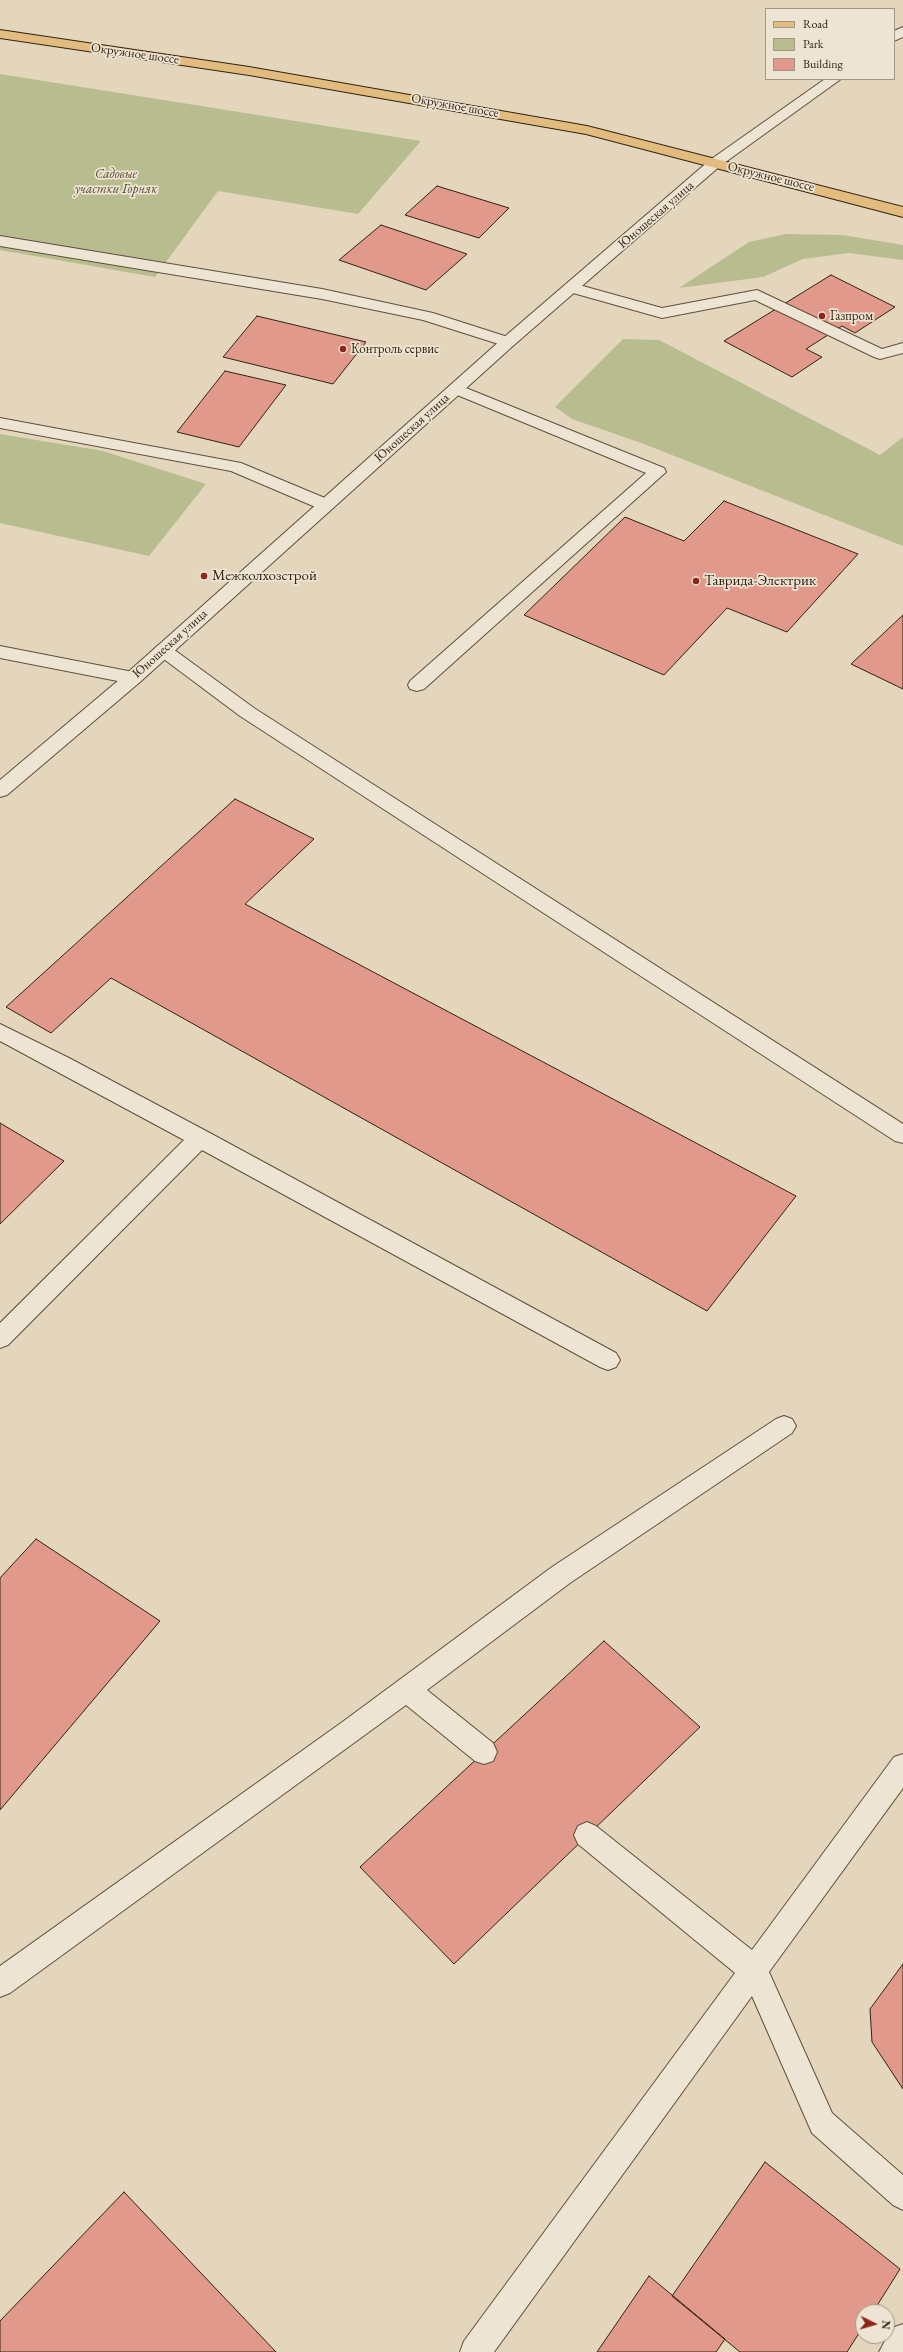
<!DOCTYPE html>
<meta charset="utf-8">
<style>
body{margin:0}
#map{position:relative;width:903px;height:2352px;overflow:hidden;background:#e4d6bc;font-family:"EB Garamond",serif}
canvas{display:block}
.legend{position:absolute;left:765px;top:8px;width:130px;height:72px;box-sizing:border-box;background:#ede4d3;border:1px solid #a39685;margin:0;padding:5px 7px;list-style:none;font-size:12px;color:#332210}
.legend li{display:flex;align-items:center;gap:8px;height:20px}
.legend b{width:20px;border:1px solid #a39685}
.north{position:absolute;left:855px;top:2304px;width:40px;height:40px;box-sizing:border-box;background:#ede4d3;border:1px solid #a39685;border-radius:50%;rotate:95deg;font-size:11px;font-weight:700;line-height:16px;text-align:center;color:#332210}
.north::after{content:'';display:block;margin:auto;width:14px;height:18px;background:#8f2418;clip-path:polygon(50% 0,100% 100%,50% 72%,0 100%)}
</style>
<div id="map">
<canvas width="903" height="2352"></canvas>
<ul class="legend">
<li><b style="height:5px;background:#e2bb7e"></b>Road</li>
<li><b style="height:11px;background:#b7bd8e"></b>Park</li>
<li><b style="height:11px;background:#e0998a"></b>Building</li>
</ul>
<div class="north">N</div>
</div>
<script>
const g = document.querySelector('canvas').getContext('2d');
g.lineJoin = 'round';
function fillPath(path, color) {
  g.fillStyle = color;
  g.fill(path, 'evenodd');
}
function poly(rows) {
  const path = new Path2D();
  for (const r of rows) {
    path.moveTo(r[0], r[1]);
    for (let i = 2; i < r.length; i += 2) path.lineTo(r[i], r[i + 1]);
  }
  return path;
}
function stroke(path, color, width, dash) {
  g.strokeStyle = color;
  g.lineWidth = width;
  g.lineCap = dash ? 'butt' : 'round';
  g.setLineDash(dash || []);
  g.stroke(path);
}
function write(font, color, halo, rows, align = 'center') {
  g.font = font + ' "EB Garamond",serif';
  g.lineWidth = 3.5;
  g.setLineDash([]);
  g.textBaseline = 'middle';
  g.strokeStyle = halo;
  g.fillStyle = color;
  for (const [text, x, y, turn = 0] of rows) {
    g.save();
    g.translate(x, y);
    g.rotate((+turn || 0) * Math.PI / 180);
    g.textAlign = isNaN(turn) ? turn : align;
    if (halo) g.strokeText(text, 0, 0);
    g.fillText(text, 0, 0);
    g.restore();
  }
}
fillPath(poly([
 [0,74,421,141,358,214,218,191,155,277,0,250],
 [786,234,843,235,903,245,903,260,849,253,803,259,763,277,679,288,749,242],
 [623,339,659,340,880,455,903,437,903,546,644,444,572,419,555,407],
 [0,434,103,451,206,484,149,556,0,523]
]), '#b7bd8e');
const building = poly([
 [437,186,509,208,479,238,405,215,437,186],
 [381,225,467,254,426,290,339,260,381,225],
 [831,275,895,307,855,333,842,326,806,349,822,357,792,377,724,341,831,275],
 [257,316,366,342,333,384,223,357,257,316],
 [225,371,286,385,239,447,177,432,225,371],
 [724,501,858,554,787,632,727,608,664,675,524,615,625,517,684,541,724,501],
 [903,615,903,689,851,664,903,615],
 [235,799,314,839,245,904,796,1196,707,1311,111,978,51,1033,6,1007,235,799],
 [0,1123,64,1161,0,1224,0,1123],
 [36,1539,160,1621,0,1810,0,1578,36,1539],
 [604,1641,700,1727,454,1964,360,1867,604,1641],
 [903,1964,903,2089,872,2042,870,2009,903,1964],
 [765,2162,900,2269,873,2312,863,2312,863,2327,847,2352,740,2352,672,2296,765,2162],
 [124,2192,276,2352,0,2352,0,2321,124,2192],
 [649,2276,725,2339,716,2352,597,2352,649,2276]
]);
fillPath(building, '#e0998a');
stroke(building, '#332210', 1);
const service = poly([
 [0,236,322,289,433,313,514,339,516,342,514,345,508,347,423,320,322,299,0,246,0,236],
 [572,283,662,308,757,290,882,349,903,343,903,353,880,359,874,357,755,300,662,318,566,291,564,288,566,285,572,283],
 [456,384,664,468,666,472,424,689,417,691,410,689,408,685,410,681,646,473,450,392,448,389,450,386,456,384],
 [0,418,241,463,332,501,335,505,332,509,326,510,320,509,231,471,0,428,0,418],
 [163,644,169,646,254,708,903,1124,903,1143,895,1141,240,716,157,654,154,650,157,646,163,644],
 [0,646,133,672,140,674,142,678,140,682,133,684,0,658,0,646],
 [0,1024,69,1058,208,1132,616,1353,620,1360,616,1367,608,1370,600,1367,202,1150,8,1345,0,1348,0,1323,184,1140,0,1041,0,1024],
 [784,1416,792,1419,796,1426,792,1433,570,1583,427,1690,493,1743,497,1752,493,1761,484,1764,475,1761,406,1705,10,1993,0,1997,0,1966,341,1723,552,1567,776,1419,784,1416],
 [903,1754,903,1788,769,1972,832,2113,903,2175,903,2210,893,2205,812,2133,752,1996,494,2352,460,2352,464,2341,735,1973,578,1844,574,1835,578,1826,587,1822,596,1826,752,1950,894,1757,903,1754],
 [903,2324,903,2352,879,2352,892,2328,903,2324]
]);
const minor = poly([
 [903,27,903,37,894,41,894,31,903,27],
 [825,79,841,79,720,166,514,345,140,682,7,795,0,797,0,780,126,674,502,339,710,160,825,79]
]);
const primary = poly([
 [0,30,249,67,587,126,903,207,903,217,586,134,249,75,0,38,0,30]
]);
stroke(service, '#5f4f3b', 2);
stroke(minor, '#5f4f3b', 2);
stroke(primary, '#332210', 2);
fillPath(service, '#ede4d3');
fillPath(minor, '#ede4d3');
fillPath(primary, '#e2bb7e');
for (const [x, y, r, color] of [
 [822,316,4,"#8f2418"],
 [343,349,4,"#8f2418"],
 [204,576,4,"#8f2418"],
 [696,581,4,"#8f2418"]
]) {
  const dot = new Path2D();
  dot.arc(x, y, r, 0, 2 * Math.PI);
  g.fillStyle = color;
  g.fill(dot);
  stroke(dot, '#ede4d3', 1.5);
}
write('13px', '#332210', '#ede4d3', [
 ["Окружное шоссе",135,54,8],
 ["Окружное шоссе",455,106,10],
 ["Окружное шоссе",771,177,14],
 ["Юношеская улица",656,215,-41],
 ["Юношеская улица",412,428,-42],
 ["Юношеская улица",170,644,-42]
]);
write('italic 13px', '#544930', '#ede4d3', [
 ["Садовые",116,174],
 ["участки Горняк",116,189]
]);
write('13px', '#332210', '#ede4d3', [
 ["Газпром",830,316],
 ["Контроль сервис",351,349]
], 'left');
write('15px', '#332210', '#ede4d3', [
 ["Межколхозстрой",212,576],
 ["Таврида-Электрик",704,581]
], 'left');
</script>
